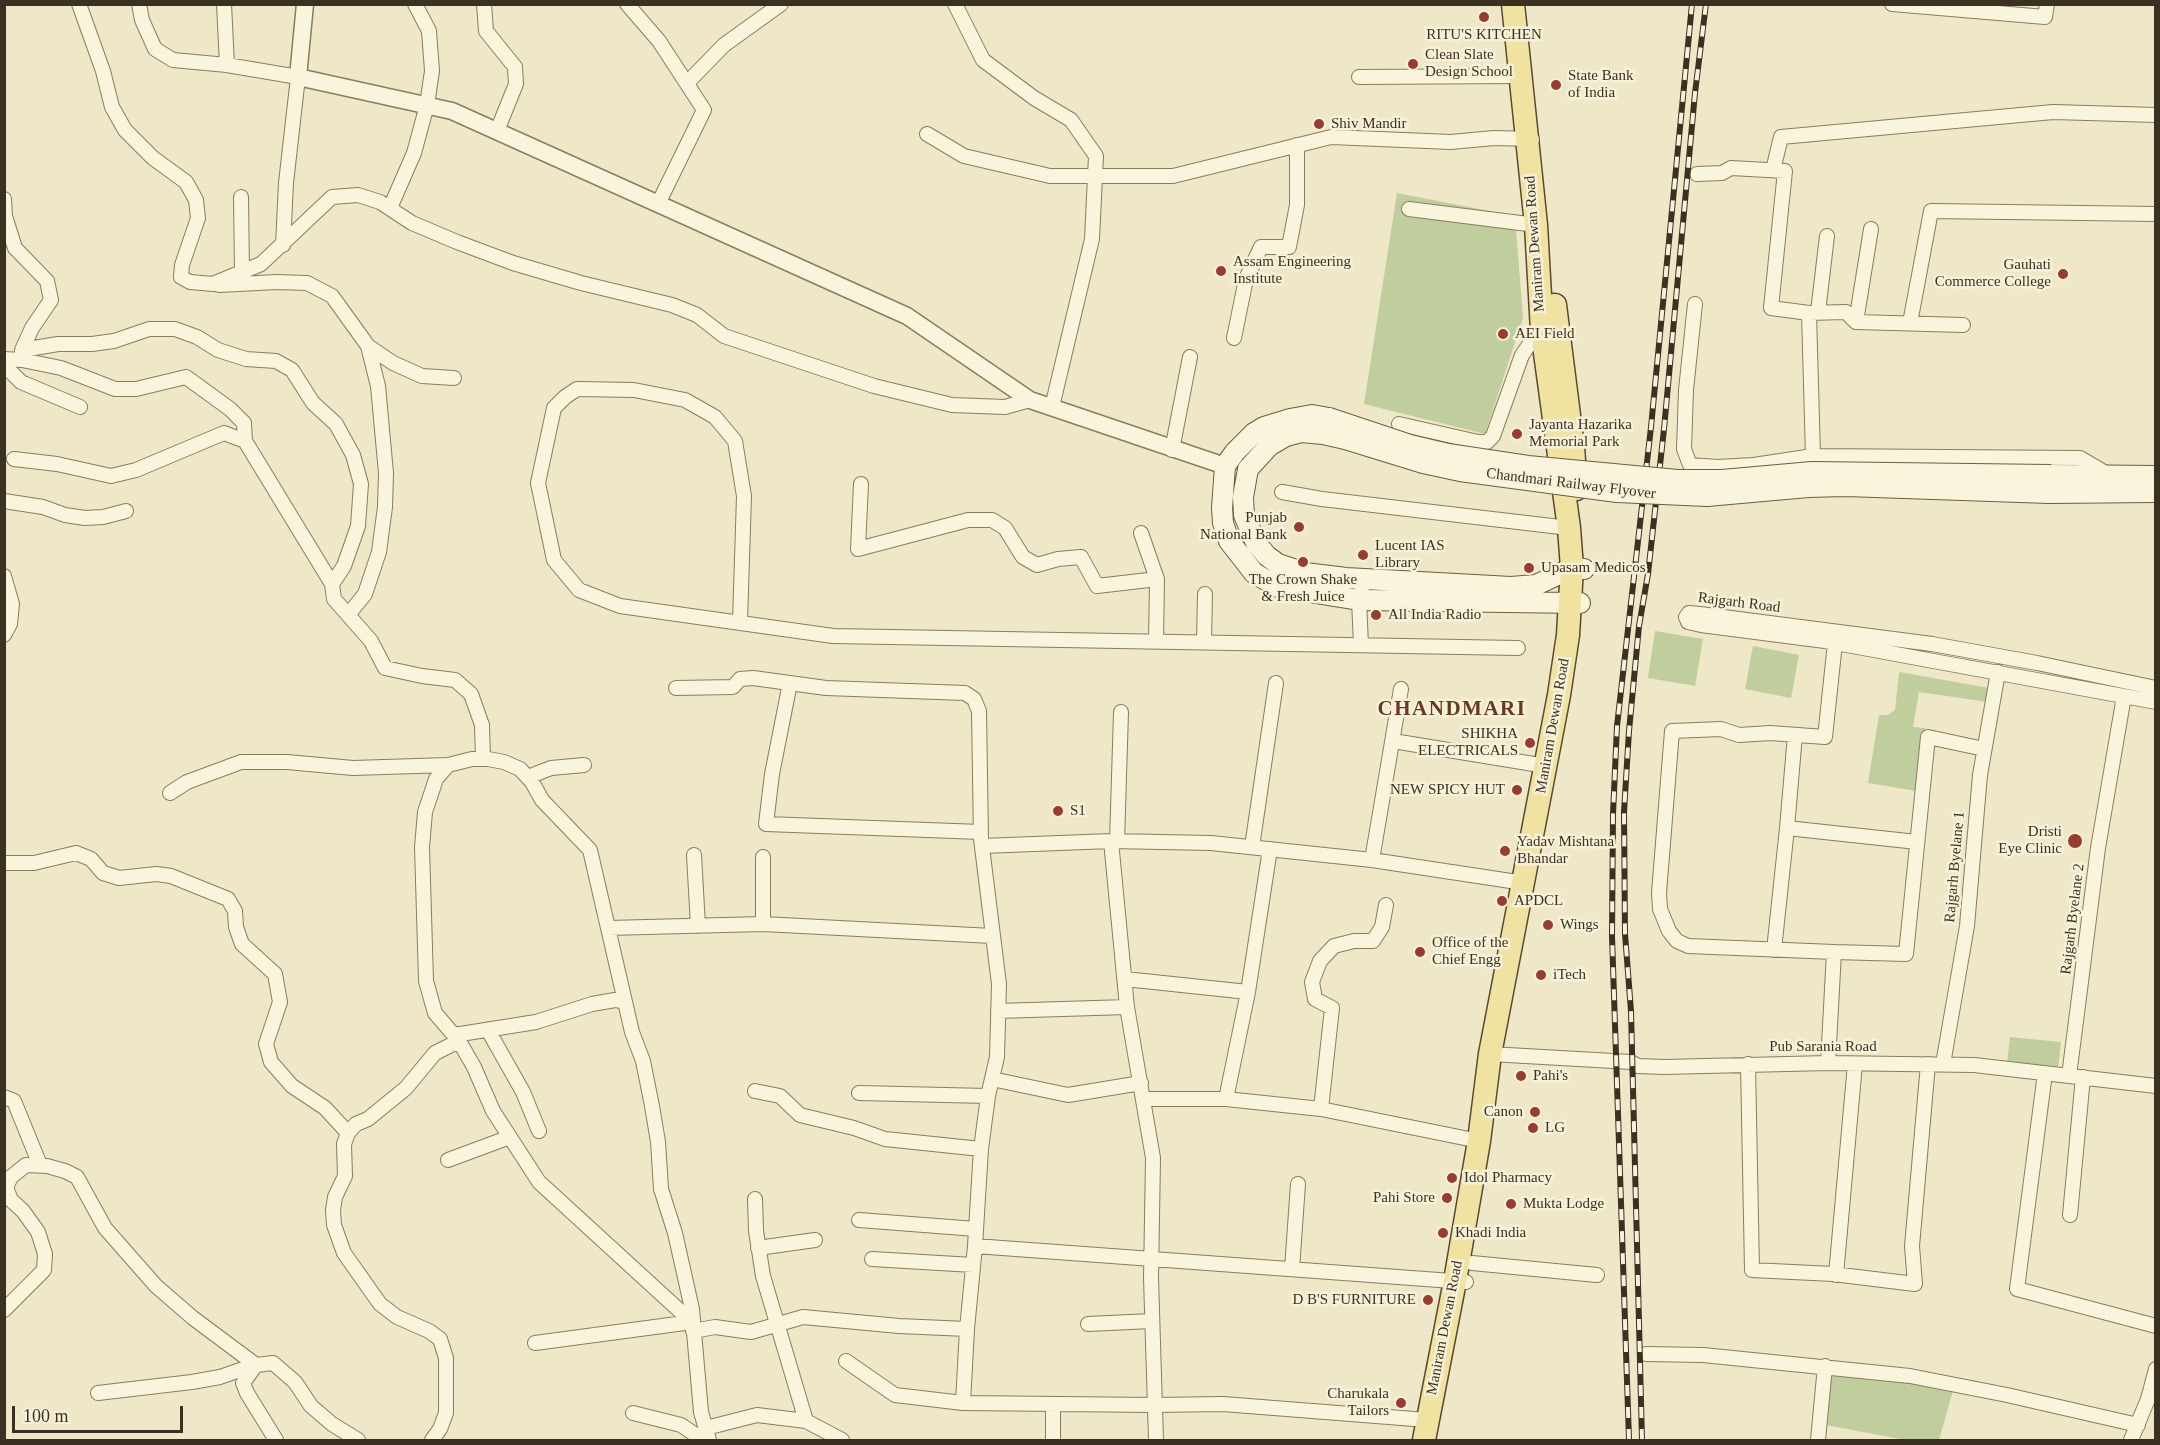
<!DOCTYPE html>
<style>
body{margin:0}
#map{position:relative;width:2160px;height:1445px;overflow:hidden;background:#eee8c8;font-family:Georgia,serif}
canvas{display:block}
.frame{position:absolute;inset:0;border:6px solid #3b3120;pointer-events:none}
.scale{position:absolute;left:12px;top:1406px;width:171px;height:27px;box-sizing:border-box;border:3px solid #3b3120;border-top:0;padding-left:8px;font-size:18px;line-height:21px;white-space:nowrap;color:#3b3120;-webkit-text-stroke:4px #f6f1d8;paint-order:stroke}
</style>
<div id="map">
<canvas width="2160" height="1445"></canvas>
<div class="frame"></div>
<div class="scale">100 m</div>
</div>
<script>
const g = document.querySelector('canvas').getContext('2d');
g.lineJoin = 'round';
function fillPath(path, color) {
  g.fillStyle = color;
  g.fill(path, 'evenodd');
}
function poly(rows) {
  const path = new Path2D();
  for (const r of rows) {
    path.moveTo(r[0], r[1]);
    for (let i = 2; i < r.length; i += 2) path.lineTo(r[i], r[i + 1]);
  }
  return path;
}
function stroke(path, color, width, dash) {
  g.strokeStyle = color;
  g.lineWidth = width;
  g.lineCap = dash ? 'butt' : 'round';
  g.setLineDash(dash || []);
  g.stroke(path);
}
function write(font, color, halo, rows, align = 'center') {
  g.font = font + ' Georgia,serif';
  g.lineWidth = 5;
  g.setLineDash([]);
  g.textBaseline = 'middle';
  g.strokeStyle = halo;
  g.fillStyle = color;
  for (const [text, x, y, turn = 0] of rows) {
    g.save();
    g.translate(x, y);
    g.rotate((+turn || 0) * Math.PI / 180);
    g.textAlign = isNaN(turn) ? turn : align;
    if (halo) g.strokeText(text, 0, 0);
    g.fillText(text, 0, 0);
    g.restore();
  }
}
fillPath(poly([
 [1397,193,1515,216,1523,318,1485,434,1364,404],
 [1655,631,1703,639,1695,686,1648,678],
 [1753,646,1799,655,1791,698,1745,689],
 [1899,672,1995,689,1995,703,1919,692,1913,727,1925,728,1916,791,1868,783,1879,715,1888,715,1895,710],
 [2010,1037,2061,1042,2058,1068,2007,1063],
 [1832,1369,1954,1387,1939,1440,1905,1440,1826,1425]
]), '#c0cd9c');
const minor = poly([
 [79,4,103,71,112,107,125,130,153,158,186,182,196,200,198,218,182,265,181,277,190,282,213,284,261,264,332,197,358,195,380,202,412,223,457,242,513,263,581,283,672,305,697,315,724,336,874,386,952,405,1005,407,1030,400],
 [139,4,142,20,155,49,173,60,227,65],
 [224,4,227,65,298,77,286,183,283,245],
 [484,4,486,31,515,67,516,84,497,131],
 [627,4,659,41,704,110,658,204],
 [955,4,983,60,1034,98,1071,120,1096,156,1092,239,1052,407],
 [1892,4,2045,17,2047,4],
 [1359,77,1520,76],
 [687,83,724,45,781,4],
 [927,134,964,156,1050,176,1173,176,1331,137,1451,142,1494,138,1532,139],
 [1773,170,1781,137,2053,112,2156,115],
 [1697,174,1722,173,1731,168,1785,171,1771,308,1809,313],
 [241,197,242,272],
 [4,199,5,216,15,248,47,281,51,300,32,328,22,350,22,357],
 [390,208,414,153,427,105,432,71,429,31,415,4],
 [1409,209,1536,225],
 [219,285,277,282,307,283,332,296,368,346,378,386,386,473,385,507,379,552,365,594,348,615],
 [1695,304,1686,390,1684,449,1690,465,1717,467,1754,465,1813,456,2080,458,2109,475],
 [1818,312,1827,236],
 [1856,322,1871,229],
 [1910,323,1931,211,2156,214],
 [1234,338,1246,279,1261,247,1289,247,1297,205,1297,145],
 [368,346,393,363,422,376,454,378],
 [22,350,58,344,92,344,114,341,149,329,175,329,197,337,218,350,246,359,276,361,292,370,313,403,336,424,353,455,361,484,358,526,344,566,332,584],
 [4,359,22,360,61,368,115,389,136,389,186,377,230,409,244,423,245,441],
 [4,365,21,382,80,407],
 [1399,424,1478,442,1487,442,1493,436,1522,355,1529,345,1544,331],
 [1172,450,1190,357],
 [1813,456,1809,313,1846,312,1856,322,1963,325],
 [14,459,57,464,111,476,136,470,224,433,245,441,332,584,334,599,371,641,385,668,422,676,455,680,471,694,482,725,483,759],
 [861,484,858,549,968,520,992,520,1005,528,1023,557,1037,565,1058,559,1081,557,1097,586,1157,579,1156,642],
 [1282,492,1322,499,1569,528],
 [4,501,43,507,65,515,85,518,103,517,126,511],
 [1141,533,1157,579],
 [4,576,12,604,10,624,4,635],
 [740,622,744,496,735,441,715,417,685,400,634,390,577,389,565,397,554,408,538,483,554,560,579,590,620,606,833,636,1518,648],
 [1204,642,1205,594],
 [1361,645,1359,600,1364,579],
 [790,683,772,774,766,824,981,832],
 [676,688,733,687,740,679,753,678,826,688,965,693,974,699,979,711,981,839,999,984,997,1057,988,1096,981,1149,975,1246,967,1329,963,1403],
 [2156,688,2037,663,1932,644,1700,614,1689,613,1686,617,1688,622,1701,625,1825,641,2156,702],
 [1393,741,1546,766],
 [448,765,436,779,425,812,422,847,426,981,435,1013,459,1041,474,1067,493,1111,539,1182,692,1322,535,1343],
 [528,777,551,768,584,765],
 [170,793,187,782,241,762,287,762,353,768,448,765,472,759,488,759,504,762,520,769,532,782,542,800,590,850,632,1032,643,1061,652,1106,658,1142,661,1189,675,1233,692,1309,701,1412,709,1440],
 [1787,828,1917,842],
 [1111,841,1127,1007,1153,1158,1151,1278,1156,1440],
 [1117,842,1121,712],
 [982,846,1111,841,1211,843,1372,860,1524,883],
 [1252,847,1276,683],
 [694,855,698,926],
 [763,857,763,924],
 [1372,860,1401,689],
 [4,863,34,863,76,853,91,859,103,873,119,878,156,874,171,876,228,899,235,911,236,927,242,944,275,974,280,1002,266,1044,271,1062,292,1086,325,1108,348,1133],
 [608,928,763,924,992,936],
 [1774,950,1787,828,1795,735],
 [1834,952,1906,954,1928,737,1984,749],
 [1125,979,1248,992,1226,1099,1321,1109,1479,1141],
 [1248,992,1270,849],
 [998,1011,1127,1007],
 [488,1030,523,1092,539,1131],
 [454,1035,536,1022,592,1004,615,1000,625,1002],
 [1490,1054,1631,1062,1638,1066,1664,1067,1828,1063,1974,1065,2156,1086],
 [1828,1063,1834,952,1688,946,1677,941,1669,931,1660,909,1659,893,1672,731,1721,729,1739,735,1770,733,1825,737,1835,643],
 [1748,1064,1752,1270,1833,1274,1915,1284,1912,1246,1928,1064],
 [1943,1064,1967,926,1980,775,1998,672],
 [2045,1073,2017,1289,2156,1326],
 [2069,1076,2098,848,2124,696],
 [992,1079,1068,1095,1141,1083],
 [755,1091,780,1096,800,1115,854,1128,885,1139,981,1149],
 [859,1093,988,1096],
 [4,1097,14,1101,40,1165],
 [1144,1099,1226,1099],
 [1321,1109,1332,1008,1315,999,1312,982,1320,961,1334,946,1354,941,1373,941,1382,927,1386,905],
 [448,1160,510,1137],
 [755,1199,756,1231,763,1276,806,1421,842,1440],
 [2070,1215,2083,1077],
 [859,1220,976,1229],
 [975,1246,1466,1282],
 [758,1248,815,1240],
 [872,1259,973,1265],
 [1472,1263,1597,1275],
 [1292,1269,1298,1184],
 [1836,1275,1855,1064],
 [4,1310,44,1270,45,1254,38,1232,23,1211,11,1200,6,1187,11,1177,26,1165,47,1166,65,1171,77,1177,105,1228,156,1286,193,1318,256,1365],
 [1088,1324,1152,1321],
 [693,1331,715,1327,751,1332,803,1317,899,1326,967,1329],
 [1646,1354,1703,1355,1910,1376,2007,1395,2138,1425],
 [846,1361,895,1395,963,1403,1155,1405,1223,1404,1427,1420],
 [98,1393,192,1382,220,1377,254,1365],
 [633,1413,681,1425,703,1440],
 [706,1428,757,1415,806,1421],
 [276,1440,247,1393,243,1383,256,1365,273,1363,295,1382,311,1406,332,1424,358,1440],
 [432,1440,440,1429,446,1413,446,1358,440,1339,429,1331,397,1317,380,1304,344,1253,334,1225,333,1210,335,1197,345,1176,344,1144,348,1133,356,1124,368,1119,406,1088,435,1053,459,1041],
 [1053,1440,1053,1404],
 [1818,1440,1825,1366],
 [2131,1440,2148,1399,2156,1369]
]);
const tertiary = poly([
 [305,4,298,77,452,111,907,316,1030,400,1225,466]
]);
const secondary = poly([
 [1329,418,1312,415,1290,419,1264,427,1254,433,1235,452,1225,466,1222,508,1223,523,1229,541,1254,573,1278,587,1359,600,1580,603],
 [1323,434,1301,432,1286,436,1269,446,1248,469,1243,497,1244,515,1256,543,1267,556,1278,564,1305,573,1346,578,1511,587,1536,585,1572,568,1584,569],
 [2051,475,2156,476],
 [2049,493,2156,492]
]);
const primary = poly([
 [1555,305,1573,447,1576,489],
 [1424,1440,1455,1281,1479,1141,1490,1054,1559,695,1568,635,1572,568,1569,528,1542,331,1536,225,1513,4]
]);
stroke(minor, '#8b7c5d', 16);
stroke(tertiary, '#8b7c5d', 19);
stroke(secondary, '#6d5d40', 22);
stroke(primary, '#594931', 25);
stroke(minor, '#f9f4dc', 14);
stroke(tertiary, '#f9f4dc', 16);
stroke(secondary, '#f9f4dc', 20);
stroke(primary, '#f0e3a2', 22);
const rail = poly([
 [1629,1440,1612,936,1613,814,1617,726,1651,427,1692,4],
 [1642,1440,1631,1011,1625,934,1624,812,1629,731,1639,626,1648,574,1664,429,1695,93,1706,4]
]);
stroke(rail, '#3b3120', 6);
stroke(rail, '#f6f1d8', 4, [11]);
const secondaryBridge = poly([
 [1329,418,1410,445,1448,454,1528,466,1677,480,1722,480,1812,472,2051,475],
 [1323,434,1345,439,1423,463,1460,471,1617,492,1707,496,1808,487,1846,486,2049,493]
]);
stroke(secondaryBridge, '#6d5d40', 22, []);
stroke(secondaryBridge, '#f9f4dc', 20);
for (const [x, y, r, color] of [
 [1484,17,6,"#993c2e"],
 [1413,64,6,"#993c2e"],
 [1556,85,6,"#993c2e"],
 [1319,124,6,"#993c2e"],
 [1221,271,6,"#993c2e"],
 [2063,274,6,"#993c2e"],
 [1503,334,6,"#993c2e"],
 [1517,434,6,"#993c2e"],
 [1299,527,6,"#993c2e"],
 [1363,555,6,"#993c2e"],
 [1303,562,6,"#993c2e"],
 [1529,568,6,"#993c2e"],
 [1376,615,6,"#993c2e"],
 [1530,743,6,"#993c2e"],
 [1517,790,6,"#993c2e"],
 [1058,811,6,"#993c2e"],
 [2075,841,8,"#993c2e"],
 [1505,851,6,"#993c2e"],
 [1502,901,6,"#993c2e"],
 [1548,925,6,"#993c2e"],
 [1420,952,6,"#993c2e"],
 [1541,975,6,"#993c2e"],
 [1521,1076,6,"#993c2e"],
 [1535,1112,6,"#993c2e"],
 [1533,1128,6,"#993c2e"],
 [1452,1178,6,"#993c2e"],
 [1447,1198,6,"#993c2e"],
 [1511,1204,6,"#993c2e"],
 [1443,1233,6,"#993c2e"],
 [1428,1300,6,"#993c2e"],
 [1401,1403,6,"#993c2e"]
]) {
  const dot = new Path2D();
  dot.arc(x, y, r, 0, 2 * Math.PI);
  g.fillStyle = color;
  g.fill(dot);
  stroke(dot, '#f6f1d8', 2);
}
write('15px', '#3b3120', '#f6f1d8', [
 ["RITU'S KITCHEN",1484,35,"center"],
 ["Clean Slate",1425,55],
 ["Design School",1425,72],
 ["State Bank",1568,76],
 ["of India",1568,93],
 ["Shiv Mandir",1331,124],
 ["Assam Engineering",1233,262],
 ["Institute",1233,279],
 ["Gauhati",2051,265,"right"],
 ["Commerce College",2051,282,"right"],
 ["AEI Field",1515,334],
 ["Jayanta Hazarika",1529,425],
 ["Memorial Park",1529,442],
 ["Punjab",1287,518,"right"],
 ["National Bank",1287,535,"right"],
 ["Lucent IAS",1375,546],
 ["Library",1375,563],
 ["Upasam Medicos",1541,568],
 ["The Crown Shake",1303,580,"center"],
 ["& Fresh Juice",1303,597,"center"],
 ["All India Radio",1388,615],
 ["SHIKHA",1518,734,"right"],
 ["ELECTRICALS",1518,751,"right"],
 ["NEW SPICY HUT",1505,790,"right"],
 ["S1",1070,811],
 ["Dristi",2062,832,"right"],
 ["Eye Clinic",2062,849,"right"],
 ["Yadav Mishtana",1517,842],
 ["Bhandar",1517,859],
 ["APDCL",1514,901],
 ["Wings",1560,925],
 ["Office of the",1432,943],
 ["Chief Engg",1432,960],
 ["iTech",1553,975],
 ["Pahi's",1533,1076],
 ["Canon",1523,1112,"right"],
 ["LG",1545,1128],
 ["Idol Pharmacy",1464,1178],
 ["Pahi Store",1435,1198,"right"],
 ["Mukta Lodge",1523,1204],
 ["Khadi India",1455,1233],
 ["D B'S FURNITURE",1416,1300,"right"],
 ["Charukala",1389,1394,"right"],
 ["Tailors",1389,1411,"right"]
], 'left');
write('15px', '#3b3120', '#f6f1d8', [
 ["Maniram Dewan Road",1535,244,-94],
 ["Chandmari Railway Flyover",1571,484,7],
 ["Rajgarh Road",1739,603,7],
 ["Maniram Dewan Road",1553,726,-80],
 ["Rajgarh Byelane 1",1955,867,-85],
 ["Rajgarh Byelane 2",2073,919,-83],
 ["Pub Sarania Road",1823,1047],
 ["Maniram Dewan Road",1445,1328,-79]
]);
g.letterSpacing = '1.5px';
write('bold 21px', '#673920', '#f6f1d8', [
 ["CHANDMARI",1452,710]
]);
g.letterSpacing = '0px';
</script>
